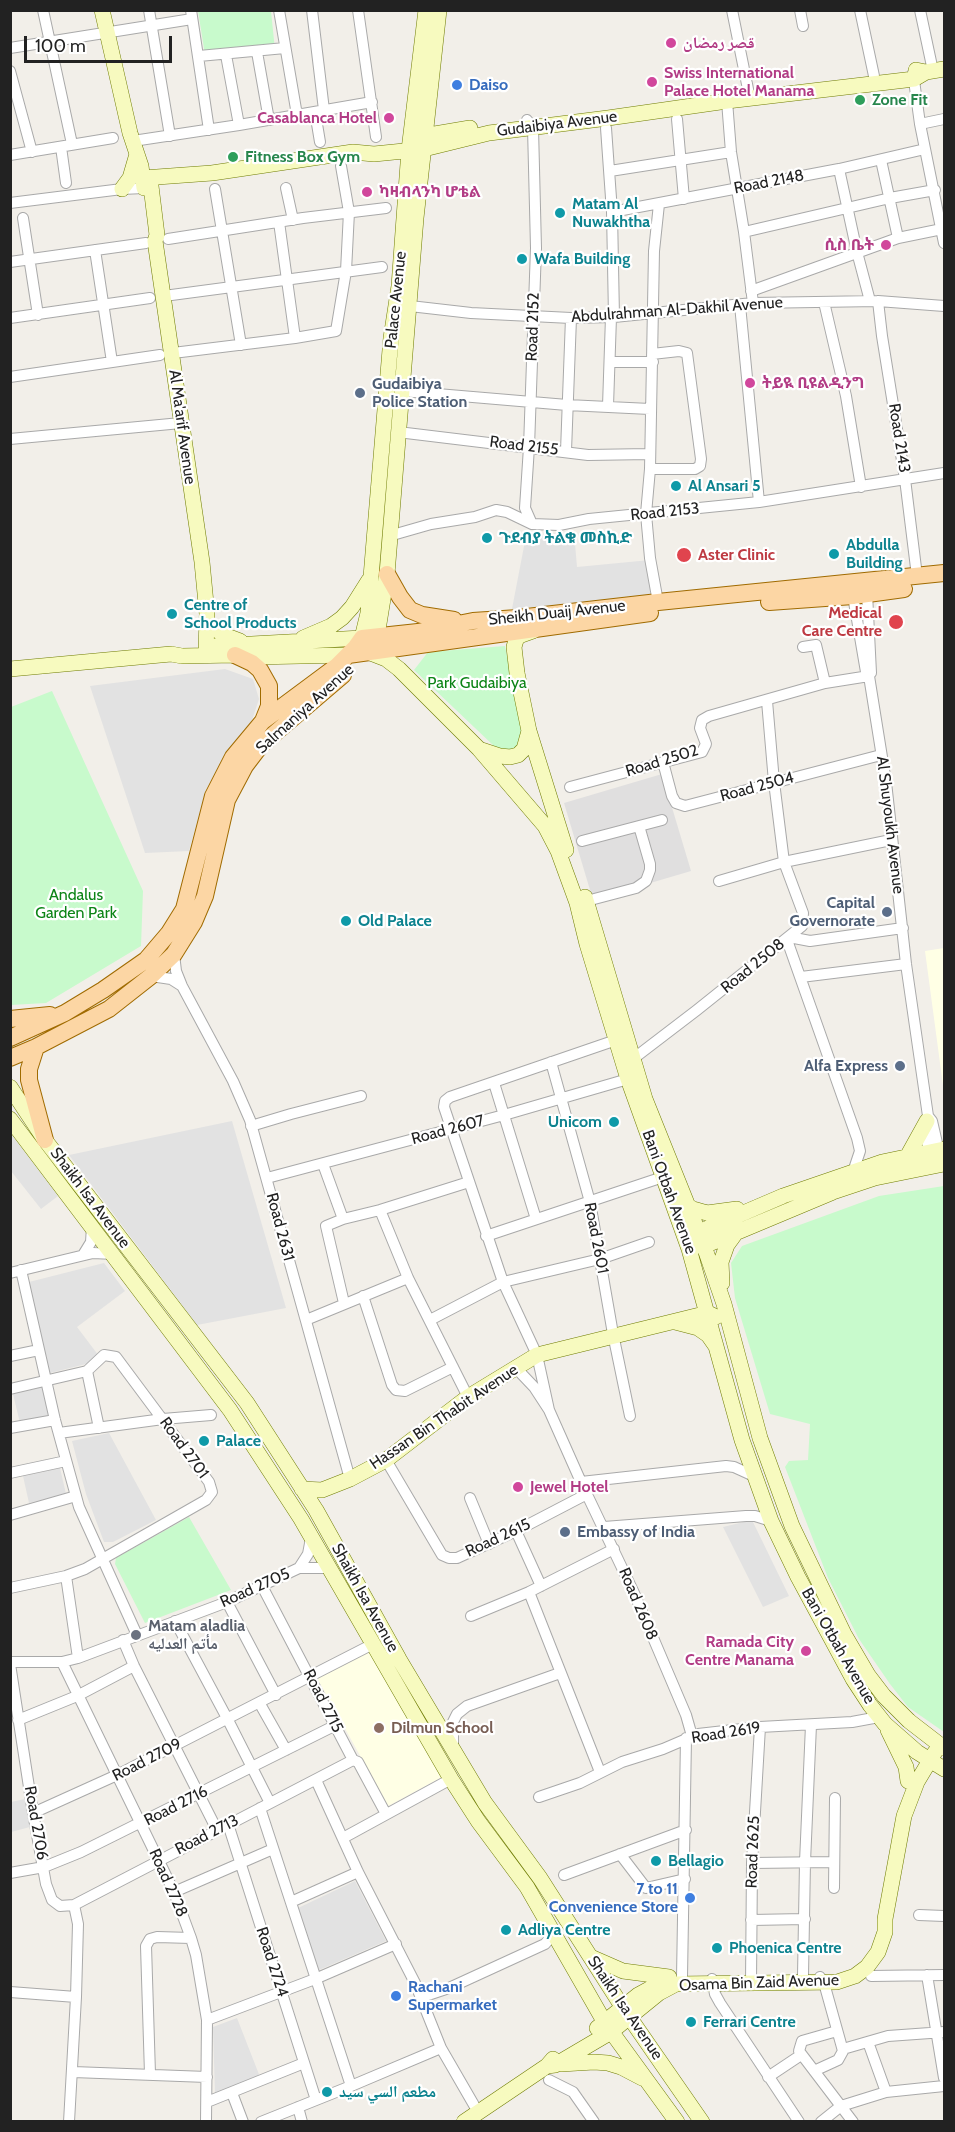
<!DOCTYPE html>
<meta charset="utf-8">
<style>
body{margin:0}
#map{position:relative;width:955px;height:2132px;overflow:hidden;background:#f2efe9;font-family:Cabin,sans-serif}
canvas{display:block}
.frame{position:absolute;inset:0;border:12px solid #222;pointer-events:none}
.scale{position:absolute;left:24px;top:36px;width:148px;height:27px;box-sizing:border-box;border:3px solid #222;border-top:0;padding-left:8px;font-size:18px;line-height:21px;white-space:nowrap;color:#222;-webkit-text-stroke:4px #fff;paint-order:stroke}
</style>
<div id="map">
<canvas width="955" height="2132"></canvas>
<div class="frame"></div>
<div class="scale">100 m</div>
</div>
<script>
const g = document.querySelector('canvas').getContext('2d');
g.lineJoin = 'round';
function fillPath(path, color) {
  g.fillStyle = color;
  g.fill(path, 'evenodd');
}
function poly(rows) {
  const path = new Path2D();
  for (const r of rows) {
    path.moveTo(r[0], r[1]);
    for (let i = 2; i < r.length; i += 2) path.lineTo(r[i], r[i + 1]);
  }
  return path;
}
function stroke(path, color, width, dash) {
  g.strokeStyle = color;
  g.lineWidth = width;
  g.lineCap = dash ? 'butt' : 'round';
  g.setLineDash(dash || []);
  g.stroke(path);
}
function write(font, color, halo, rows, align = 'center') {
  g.font = font + ' Cabin,"Noto Naskh Arabic","Noto Sans Ethiopic",sans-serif';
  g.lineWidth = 4.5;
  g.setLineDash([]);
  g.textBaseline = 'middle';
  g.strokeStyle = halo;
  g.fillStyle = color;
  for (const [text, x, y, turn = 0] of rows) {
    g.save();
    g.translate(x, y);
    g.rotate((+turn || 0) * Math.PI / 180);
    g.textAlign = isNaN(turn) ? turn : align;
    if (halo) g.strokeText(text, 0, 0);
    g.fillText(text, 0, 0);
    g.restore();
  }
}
fillPath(poly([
 [662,774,691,871,593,900,564,803]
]), '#e0dfdf');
fillPath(poly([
 [944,948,944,1093,925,951],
 [369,1652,442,1777,388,1806,317,1678]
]), '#ffffe5');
fillPath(poly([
 [198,11,271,11,275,50,206,61],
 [505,646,524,744,510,752,495,747,414,670,428,652],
 [52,691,143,891,141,946,46,1003,11,1005,11,707],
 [944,1186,944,1732,908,1707,890,1684,859,1639,828,1578,785,1467,789,1461,808,1460,810,1424,770,1414,735,1298,731,1263,742,1246,879,1196],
 [189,1517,231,1590,145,1623,115,1564,116,1558]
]), '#c8facc');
fillPath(poly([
 [574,532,577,567,650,560,653,600,511,614,526,536],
 [225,669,253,679,259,699,251,723,206,789,189,851,145,853,90,686],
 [232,1121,286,1308,197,1325,69,1155],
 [11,1134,58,1196,41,1209,11,1171],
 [104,1263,125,1291,77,1327,102,1360,50,1373,29,1282],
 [43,1387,50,1416,20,1423,13,1394],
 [109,1433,156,1520,113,1542,104,1542,86,1494,72,1441],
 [60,1468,66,1494,29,1503,23,1476],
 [752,1520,789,1596,763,1607,723,1527],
 [25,1799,30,1827,11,1832,11,1802],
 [355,1881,386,1941,319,1970,298,1908],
 [237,2018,260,2077,215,2094,213,2027]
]), '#e2e2e2');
const street = poly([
 [43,10,72,144],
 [149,10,170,136],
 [191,10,209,130],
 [279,10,297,115],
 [312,10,324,110],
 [358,10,376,137],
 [732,10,750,99],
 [800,10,803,26],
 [860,10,874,76],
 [920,10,933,71],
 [10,48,192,19],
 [257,52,269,120],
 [226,55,239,125],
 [199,56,285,48],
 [10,71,32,152],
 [913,73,920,124,944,243],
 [727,101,731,152,744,232,753,303],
 [315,112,320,142],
 [677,119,684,199],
 [527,120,533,128,536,248,529,447,525,508,532,524],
 [920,124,944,119],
 [606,128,612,212,614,317],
 [133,141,239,125,372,102],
 [61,147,66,183],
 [10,155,113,138],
 [881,160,898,238],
 [839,169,857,252,870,301],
 [610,171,731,152],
 [286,188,293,220],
 [215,189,241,345],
 [10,203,122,189,144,188],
 [612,212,839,169,925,149],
 [23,218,38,315],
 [279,222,295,338],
 [744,232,890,198,935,190],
 [168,239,303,218,386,208],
 [95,250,112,362],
 [10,262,146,243],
 [751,291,898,238,942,229],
 [164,296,382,267],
 [878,301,882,336,905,479,917,576],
 [824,302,846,396,861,487],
 [740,305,759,502],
 [410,306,471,313,571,318,614,317,753,303,878,301,944,306],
 [10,318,150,298],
 [173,353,295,338,336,331,346,271,349,212,341,166],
 [611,362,653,362],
 [10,377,160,355],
 [402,391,567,405,650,409],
 [608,406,611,317],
 [398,432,588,455,649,454],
 [10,439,181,423],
 [566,451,571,318],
 [650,469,695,469,700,466,701,459,687,353,679,351,652,354],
 [389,536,431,524,475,517,496,510,507,512,532,524,559,525,589,519,759,502,944,473],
 [864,591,867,593,871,673],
 [854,592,853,596,866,672,869,676,886,782,906,964,928,1116,926,1134,929,1157],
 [658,602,650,558,646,514,650,469,654,251,659,204],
 [803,647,816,645,825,683],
 [663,762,672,796,676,803,685,806,881,755],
 [570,787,702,752,706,744,700,728,702,720,709,716,825,683,869,676],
 [582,841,662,820],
 [719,881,784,862,891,840],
 [579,903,636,888,646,881,650,870,650,864,639,826],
 [789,937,810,941,903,928],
 [787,940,857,1138,860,1151,853,1172],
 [174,954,176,971,182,986,233,1081,250,1120,350,1479],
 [151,976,171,979,182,986],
 [801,977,906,964],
 [551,1062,590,1202,613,1334,630,1416],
 [629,1062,697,1010,802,926,803,913,784,862,774,782,767,701],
 [494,1083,536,1219],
 [928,1116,932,1121,940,1156],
 [251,1126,291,1114,361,1096],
 [323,1164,343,1219],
 [267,1178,504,1115,628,1079],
 [380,1210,408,1278,468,1397],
 [486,1236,663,1177],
 [83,1255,91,1242,92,1226],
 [21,1270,55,1420,79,1507,137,1635],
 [10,1273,93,1253,114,1254],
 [363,1296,392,1385,396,1390,405,1391,453,1367],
 [344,1303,326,1226,343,1219,380,1210,469,1182],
 [306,1320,408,1278],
 [430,1320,503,1282,600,1259,649,1242],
 [10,1356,39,1350],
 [515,1367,534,1387,549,1410,581,1482,634,1593,686,1715,692,1736],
 [87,1371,99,1428],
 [10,1389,87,1371,104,1355,116,1357,209,1482,212,1492,206,1500,85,1569,66,1576,10,1588],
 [549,1410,537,1355,503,1282,444,1107,445,1101,450,1097,622,1038],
 [10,1428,55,1420],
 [59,1433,163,1419,211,1415],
 [386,1460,442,1555,449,1558,457,1558,516,1531,587,1494],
 [10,1473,66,1461],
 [581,1482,726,1466,734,1467,756,1477],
 [470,1498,489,1544],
 [10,1515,76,1496],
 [604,1527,746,1516,755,1516,771,1521],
 [516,1531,541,1586],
 [299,1568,308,1554,311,1538],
 [66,1576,78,1658],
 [262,1586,353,1760,358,1762,386,1814],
 [529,1592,600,1772],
 [227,1602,276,1695],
 [471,1616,529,1592,614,1549],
 [175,1621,228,1720,270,1803],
 [123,1640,134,1666,217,1830],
 [10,1662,62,1662,78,1658,227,1602,299,1568,329,1568],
 [62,1662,174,1892,191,1938,196,1955,207,2020,206,2122],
 [10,1664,33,1813,46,1884,52,1900,60,1906,74,1905,353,1760],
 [260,1704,286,1750],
 [18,1720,77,1696,134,1666],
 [453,1748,453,1722,457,1714,467,1706,560,1673],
 [316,1780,358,1872,415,1983,441,2048,478,2112],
 [539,1797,580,1783,622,1762,663,1749,698,1734,760,1727,852,1722,879,1717],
 [260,1808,351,2086],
 [33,1813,117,1775,373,1644],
 [228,1824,316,2100],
 [343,1838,451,1779],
 [620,1854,646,1888,685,1879],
 [752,1863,834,1862],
 [10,1873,44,1867,81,1852,336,1725],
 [564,1875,686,1830],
 [834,1888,835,1798],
 [174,1892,273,1849],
 [291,1902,358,1872],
 [919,1915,944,1916],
 [751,1920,805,1919],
 [927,1975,944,2078],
 [803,1976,805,1862,811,1725],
 [871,1976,944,1975],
 [682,1977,686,1738],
 [712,1979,715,1994,720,2003,799,2122],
 [751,1983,752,1863,760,1727],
 [10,1992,76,1997],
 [419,2002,422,1997,449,1988,545,1944,550,1938,552,1931],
 [207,2020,315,1979,396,1944],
 [837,2031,802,2041,799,2051,853,2122],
 [868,2042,886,2092],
 [843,2049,888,2036,944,2032],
 [814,2071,838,2060,843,2051,824,1983,820,1977],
 [73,2072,207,2077],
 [150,2074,146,1946,150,1939,157,1937,191,1938],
 [768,2077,801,2055],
 [549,2080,573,2092,594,2122],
 [232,2093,243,2122],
 [207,2102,304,2063],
 [298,2107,302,2122],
 [69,2122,76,1997,78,1924,74,1905],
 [261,2122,351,2086,441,2048],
 [821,2122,841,2106,886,2092,944,2086]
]);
const secondary = poly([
 [102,10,130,133,141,166,144,188],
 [916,70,926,72,944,69],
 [417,137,470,128],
 [143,178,212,173,353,152,374,154,424,149,489,133,608,118,727,101,914,79,926,72],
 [150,178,157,235,155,241,202,562,207,614,206,655],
 [122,189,130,178,137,154],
 [211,626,224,635,240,641],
 [533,631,519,636,516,640,514,647,517,673,529,731,566,850],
 [377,636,387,574,416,218,439,10],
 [303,638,331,626,342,618,352,607,369,580],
 [362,638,368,613,391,338,399,286,409,150,426,10],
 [215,646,362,638],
 [367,649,368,652,386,659,399,669,479,749,545,826,558,851,577,903,587,944,628,1079,689,1249,742,1440,771,1521,798,1577,853,1679,870,1705,885,1724,917,1752,944,1769],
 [10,669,171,654,182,656,235,655,253,657,348,655],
 [482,750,500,756,510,757,518,755,524,749,529,731],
 [585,897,645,1099,704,1246,724,1304,760,1438,792,1526,844,1634,868,1675,884,1696,909,1721,944,1748],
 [10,1087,45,1140,247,1403,316,1510,399,1659,485,1803,540,1878,623,2008,702,2122],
 [10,1119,230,1410,301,1519,451,1779,478,1821,527,1887,605,2023,677,2122],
 [907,1157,927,1121],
 [688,1206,693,1209,707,1213,737,1209],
 [693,1240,699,1232,783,1196,882,1162,944,1149],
 [696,1246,704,1246,833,1192,875,1178,944,1164],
 [722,1283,721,1262,727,1245,735,1234],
 [675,1322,698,1328,708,1335,715,1345],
 [302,1489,322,1490,350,1479,386,1460,468,1397,537,1355,708,1313,716,1317],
 [888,1730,906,1767,908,1781],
 [591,1957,623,1971,669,1977],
 [597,2028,638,1995,660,1983],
 [561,2064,594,2062,608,2063,621,2067,642,2078],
 [547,2066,555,2065,611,2032,659,1993,676,1984,837,1982,855,1976,867,1967,878,1952,885,1932,885,1919,904,1816,917,1782,935,1752],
 [464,2122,547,2066,553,2059]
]);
const primary = poly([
 [387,574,400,597,410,610,422,615,454,620],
 [769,602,853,596,904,589],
 [235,655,252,663,260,670,269,686,269,706,263,721],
 [348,655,650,613],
 [10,1019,50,1015],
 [10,1038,65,1013,103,990,146,960,169,933,184,909,213,796,233,757,263,721,337,666,355,648,362,638,418,632,473,621,518,618,658,602,944,573],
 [36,1047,29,1069,29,1080,45,1140],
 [10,1058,36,1047,109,1009,151,976,174,954,194,922,205,896,227,800,245,766,261,745,343,675]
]);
stroke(street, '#a9a9a9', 12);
stroke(secondary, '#707d05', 16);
stroke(primary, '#a06b00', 18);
stroke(street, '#fff', 10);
stroke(secondary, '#f7fabf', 15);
stroke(primary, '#fcd6a4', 16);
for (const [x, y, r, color] of [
 [671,43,6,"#d1479c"],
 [652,82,6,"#d1479c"],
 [457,85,6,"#3f7fe0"],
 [860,100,6,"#2e9e5b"],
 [389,118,6,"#d1479c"],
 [233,157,6,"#2e9e5b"],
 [367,192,6,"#d1479c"],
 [560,213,6,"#0f9aa8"],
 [886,245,6,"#d1479c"],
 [522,259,6,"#0f9aa8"],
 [750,383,6,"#d1479c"],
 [360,393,6,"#5c6f8a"],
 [676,486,6,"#0f9aa8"],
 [487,538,6,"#0f9aa8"],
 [834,554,6,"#0f9aa8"],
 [684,555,8,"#e0444e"],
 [172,614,6,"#0f9aa8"],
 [896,622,8,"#e0444e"],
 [887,912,6,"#5c6f8a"],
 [346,921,6,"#0f9aa8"],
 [900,1066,6,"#5c6f8a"],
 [614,1122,6,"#0f9aa8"],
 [204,1441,6,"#0f9aa8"],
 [518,1487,6,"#d1479c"],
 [565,1532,6,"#5c6f8a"],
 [136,1635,6,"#6b7280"],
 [806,1651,6,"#d1479c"],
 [379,1728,6,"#8d6e63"],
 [656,1861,6,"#0f9aa8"],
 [690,1898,6,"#3f7fe0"],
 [506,1930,6,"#0f9aa8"],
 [717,1948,6,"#0f9aa8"],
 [396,1996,6,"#3f7fe0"],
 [691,2022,6,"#0f9aa8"],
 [327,2092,6,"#0f9aa8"]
]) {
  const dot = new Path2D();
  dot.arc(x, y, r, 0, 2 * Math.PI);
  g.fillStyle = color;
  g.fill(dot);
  stroke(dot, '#fff', 2);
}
write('bold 16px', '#b23c85', '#fff', [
 ["قصر رمضان",683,43],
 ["Swiss International",664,73],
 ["Palace Hotel Manama",664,91],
 ["Casablanca Hotel",377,118,"right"],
 ["ካዛብላንካ ሆቴል",379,192],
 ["ሲስ ቤት",874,245,"right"],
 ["ትይዪ ቢዩልዲንግ",762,383],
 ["Jewel Hotel",530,1487],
 ["Ramada City",794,1642,"right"],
 ["Centre Manama",794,1660,"right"]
], 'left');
write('bold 16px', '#366cbe', '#fff', [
 ["Daiso",469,85],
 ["7 to 11",678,1889,"right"],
 ["Convenience Store",678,1907,"right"],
 ["Rachani",408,1987],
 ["Supermarket",408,2005]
], 'left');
write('bold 16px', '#27864d', '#fff', [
 ["Zone Fit",872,100],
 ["Fitness Box Gym",245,157]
], 'left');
write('16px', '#222', '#fff', [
 ["Gudaibiya Avenue",557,124,-7],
 ["Road 2148",769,182,-11],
 ["Palace Avenue",396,300,-84],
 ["Abdulrahman Al-Dakhil Avenue",677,310,-4],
 ["Road 2152",533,327,-88],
 ["Al Ma'arif Avenue",182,427,82],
 ["Road 2143",899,438,81],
 ["Road 2155",524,446,7],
 ["Road 2153",665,512,-6],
 ["Sheikh Duaij Avenue",557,613,-6],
 ["Salmaniya Avenue",305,709,-42],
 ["Road 2502",662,761,-17],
 ["Road 2504",757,787,-15],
 ["Al Shuyoukh Avenue",890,825,83],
 ["Road 2508",753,966,-39],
 ["Road 2607",448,1130,-15],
 ["Bani Otbah Avenue",669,1192,70],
 ["Shaikh Isa Avenue",90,1198,53],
 ["Road 2631",280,1227,75],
 ["Road 2601",596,1238,79],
 ["Hassan Bin Thabit Avenue",444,1417,-34],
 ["Road 2701",184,1448,54],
 ["Road 2615",498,1538,-25],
 ["Road 2705",255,1588,-24],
 ["Shaikh Isa Avenue",365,1598,61],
 ["Road 2608",638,1604,67],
 ["Bani Otbah Avenue",838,1646,60],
 ["Road 2715",323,1701,63],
 ["Road 2619",726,1733,-9],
 ["Road 2709",147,1760,-27],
 ["Road 2716",176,1806,-27],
 ["Road 2706",36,1823,80],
 ["Road 2713",207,1835,-27],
 ["Road 2625",753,1852,-88],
 ["Road 2728",168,1883,66],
 ["Road 2724",272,1962,72],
 ["Osama Bin Zaid Avenue",759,1983,-2],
 ["Shaikh Isa Avenue",625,2008,56]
]);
write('bold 16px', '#0d838f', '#fff', [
 ["Matam Al",572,204],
 ["Nuwakhtha",572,222],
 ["Wafa Building",534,259],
 ["Al Ansari 5",688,486],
 ["ጉደብያ ትልቁ መስኪድ",499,538],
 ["Abdulla",846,545],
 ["Building",846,563],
 ["Centre of",184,605],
 ["School Products",184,623],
 ["Old Palace",358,921],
 ["Unicom",602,1122,"right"],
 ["Palace",216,1441],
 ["Bellagio",668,1861],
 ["Adliya Centre",518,1930],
 ["Phoenica Centre",729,1948],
 ["Ferrari Centre",703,2022],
 ["مطعم السي سيد",339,2092]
], 'left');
write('bold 16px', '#4e5e75', '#fff', [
 ["Gudaibiya",372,384],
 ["Police Station",372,402],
 ["Capital",875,903,"right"],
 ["Governorate",875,921,"right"],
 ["Alfa Express",888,1066,"right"],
 ["Embassy of India",577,1532]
], 'left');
write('bold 16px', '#be3a42', '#fff', [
 ["Aster Clinic",698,555],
 ["Medical",882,613,"right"],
 ["Care Centre",882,631,"right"]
], 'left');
write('16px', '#0c8416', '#fff', [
 ["Park Gudaibiya",477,683],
 ["Andalus",76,895],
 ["Garden Park",76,913]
]);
write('bold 16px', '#5b616d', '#fff', [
 ["Matam aladlia",148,1626],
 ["مأتم العدليه",148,1644]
], 'left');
write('bold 16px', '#785e54', '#fff', [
 ["Dilmun School",391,1728]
], 'left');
</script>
